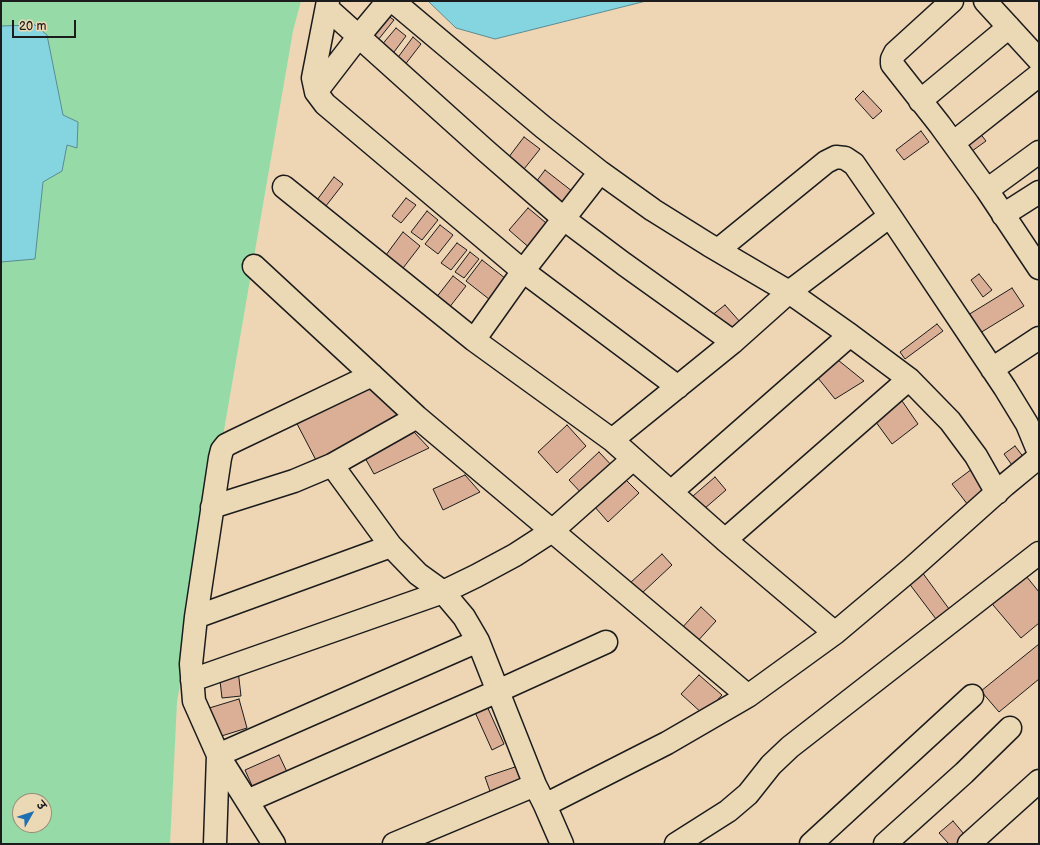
<!DOCTYPE html>
<meta charset="utf-8">
<style>
body{margin:0}
#map{position:relative;width:1040px;height:845px;overflow:hidden;background:#eed5b4;font-family:"Balsamiq Sans","Playpen Sans Deva",sans-serif}
canvas{display:block}
.frame{position:absolute;inset:0;border:2px solid #1c1c1c;pointer-events:none}
.north{position:absolute;left:12px;top:793px;width:40px;height:40px;box-sizing:border-box;background:#ebd9b6;border:1px solid #988d78;border-radius:50%;rotate:51deg;font-size:11px;font-weight:700;line-height:16px;text-align:center;color:#1c1c1c}
.north::after{content:'';display:block;margin:auto;width:14px;height:18px;background:#1f6fb2;clip-path:polygon(50% 0,100% 100%,50% 72%,0 100%)}
.scale{position:absolute;left:12px;top:20px;width:64px;height:18px;box-sizing:border-box;border:2px solid #1c1c1c;border-top:0;padding-left:5px;font-size:12px;line-height:14px;white-space:nowrap;color:#1c1c1c;-webkit-text-stroke:3px #ebd9b6;paint-order:stroke}
</style>
<div id="map">
<canvas width="1040" height="845"></canvas>
<div class="frame"></div>
<div class="north">उ</div>
<div class="scale">20 m</div>
</div>
<script>
const g = document.querySelector('canvas').getContext('2d');
g.lineJoin = 'round';
function fillPath(path, color) {
  g.fillStyle = color;
  g.fill(path, 'evenodd');
}
function poly(rows) {
  const path = new Path2D();
  for (const r of rows) {
    path.moveTo(r[0], r[1]);
    for (let i = 2; i < r.length; i += 2) path.lineTo(r[i], r[i + 1]);
  }
  return path;
}
function stroke(path, color, width, dash) {
  g.strokeStyle = color;
  g.lineWidth = width;
  g.lineCap = dash ? 'butt' : 'round';
  g.setLineDash(dash || []);
  g.stroke(path);
}
fillPath(poly([
 [1,1,301,1,293,31,177,702,170,844,1,844],
 [20,801,44,801,44,825,20,825]
]), '#96dba7');
const water = poly([
 [428,1,646,1,495,39,456,28,428,1],
 [35,25,47,35,63,115,78,122,77,148,67,145,62,171,43,182,35,259,1,262,1,26,35,25]
]);
fillPath(water, '#85d5e0');
stroke(water, '#5b8b92', 1);
const building = poly([
 [384,13,394,20,374,45,365,38,384,13],
 [396,28,406,36,391,56,380,47,396,28],
 [413,37,421,44,404,66,396,60,413,37],
 [863,91,882,111,873,119,855,99,863,91],
 [921,131,929,142,904,160,896,150,921,131],
 [979,132,986,141,968,154,962,145,979,132],
 [524,137,540,149,520,174,505,162,524,137],
 [545,170,577,195,565,211,533,186,545,170],
 [334,177,343,184,322,211,314,204,334,177],
 [406,198,416,205,401,223,392,216,406,198],
 [528,208,551,227,532,250,509,230,528,208],
 [427,211,438,220,422,240,411,232,427,211],
 [440,225,453,235,438,254,425,244,440,225],
 [403,232,420,246,400,272,383,259,403,232],
 [457,243,467,250,451,270,441,263,457,243],
 [470,252,479,259,464,278,455,272,470,252],
 [482,260,510,282,494,303,466,281,482,260],
 [979,274,992,290,983,297,971,280,979,274],
 [453,276,466,286,445,313,432,303,453,276],
 [1012,288,1024,306,980,333,968,315,1012,288],
 [725,305,741,323,729,335,711,316,725,305],
 [937,324,943,331,905,359,900,352,937,324],
 [833,356,864,381,835,399,818,378,833,356],
 [366,385,406,420,318,464,294,418,366,385],
 [900,398,918,424,892,444,873,418,900,398],
 [567,425,586,446,557,473,538,452,567,425],
 [414,432,429,448,374,474,364,456,414,432],
 [1015,446,1028,463,1017,472,1004,454,1015,446],
 [599,452,615,469,585,497,569,480,599,452],
 [972,469,991,494,971,509,952,484,972,469],
 [465,475,480,492,443,510,433,489,465,475],
 [715,477,726,490,704,509,693,496,715,477],
 [624,478,639,493,608,522,594,506,624,478],
 [662,554,672,565,641,594,630,583,662,554],
 [919,568,952,613,939,623,905,578,919,568],
 [1022,571,1039,592,1039,623,1021,638,988,599,1022,571],
 [701,607,716,621,695,644,680,630,701,607],
 [1039,644,1039,679,999,712,981,691,1039,644],
 [238,670,241,696,222,698,219,672,238,670],
 [699,675,722,695,704,715,681,694,699,675],
 [239,699,247,728,215,738,206,709,239,699],
 [486,704,504,744,492,750,474,710,486,704],
 [279,755,288,774,254,790,245,770,279,755],
 [521,765,527,782,491,794,485,777,521,765],
 [953,821,969,840,964,844,949,844,939,833,953,821]
]);
fillPath(building, '#dbaf96');
stroke(building, '#1c1c1c', 1);
const minor = poly([
 [328,1,313,78,316,92,325,104,523,271,678,387],
 [393,1,543,127,600,172],
 [952,1,895,53,892,59,892,64,940,125,987,190,1039,268],
 [985,1,1039,60],
 [327,8,486,151,564,219,624,264,733,342],
 [316,92,359,36,388,1],
 [920,101,1009,27],
 [953,143,1039,75],
 [284,187,474,340],
 [987,190,1039,152],
 [1003,215,1039,192],
 [718,250,826,162,836,157,845,158,854,164,890,216,1005,388,1027,424,1039,453],
 [254,266,417,417,748,696],
 [992,369,1039,338],
 [417,417,332,465,391,546,418,574,443,592,464,617,478,641,535,785,545,805],
 [612,440,733,342,789,292,890,216],
 [671,492,850,335],
 [212,507,294,481,332,465],
 [725,540,909,379],
 [196,617,391,546],
 [835,633,725,540,612,440,474,340,523,271,600,172,653,210,709,245,789,292,850,335,909,379,950,421,976,456,997,493],
 [192,680,443,592,476,576,515,555,552,531,633,459],
 [247,801,498,691,606,642],
 [215,844,218,755,478,641],
 [274,844,218,755,194,701,191,664,196,617,220,458,222,450,226,445,234,441,372,375],
 [394,844,535,785],
 [562,844,545,805,667,743,748,696,835,633,911,569,1005,485,1039,457],
 [676,844,728,811,748,794,771,765,790,747,1039,553],
 [811,844,972,696],
 [885,844,964,773,1010,728],
 [969,844,1039,781]
]);
stroke(minor, '#1c1c1c', 25);
stroke(minor, '#ebd9b6', 22);
</script>
